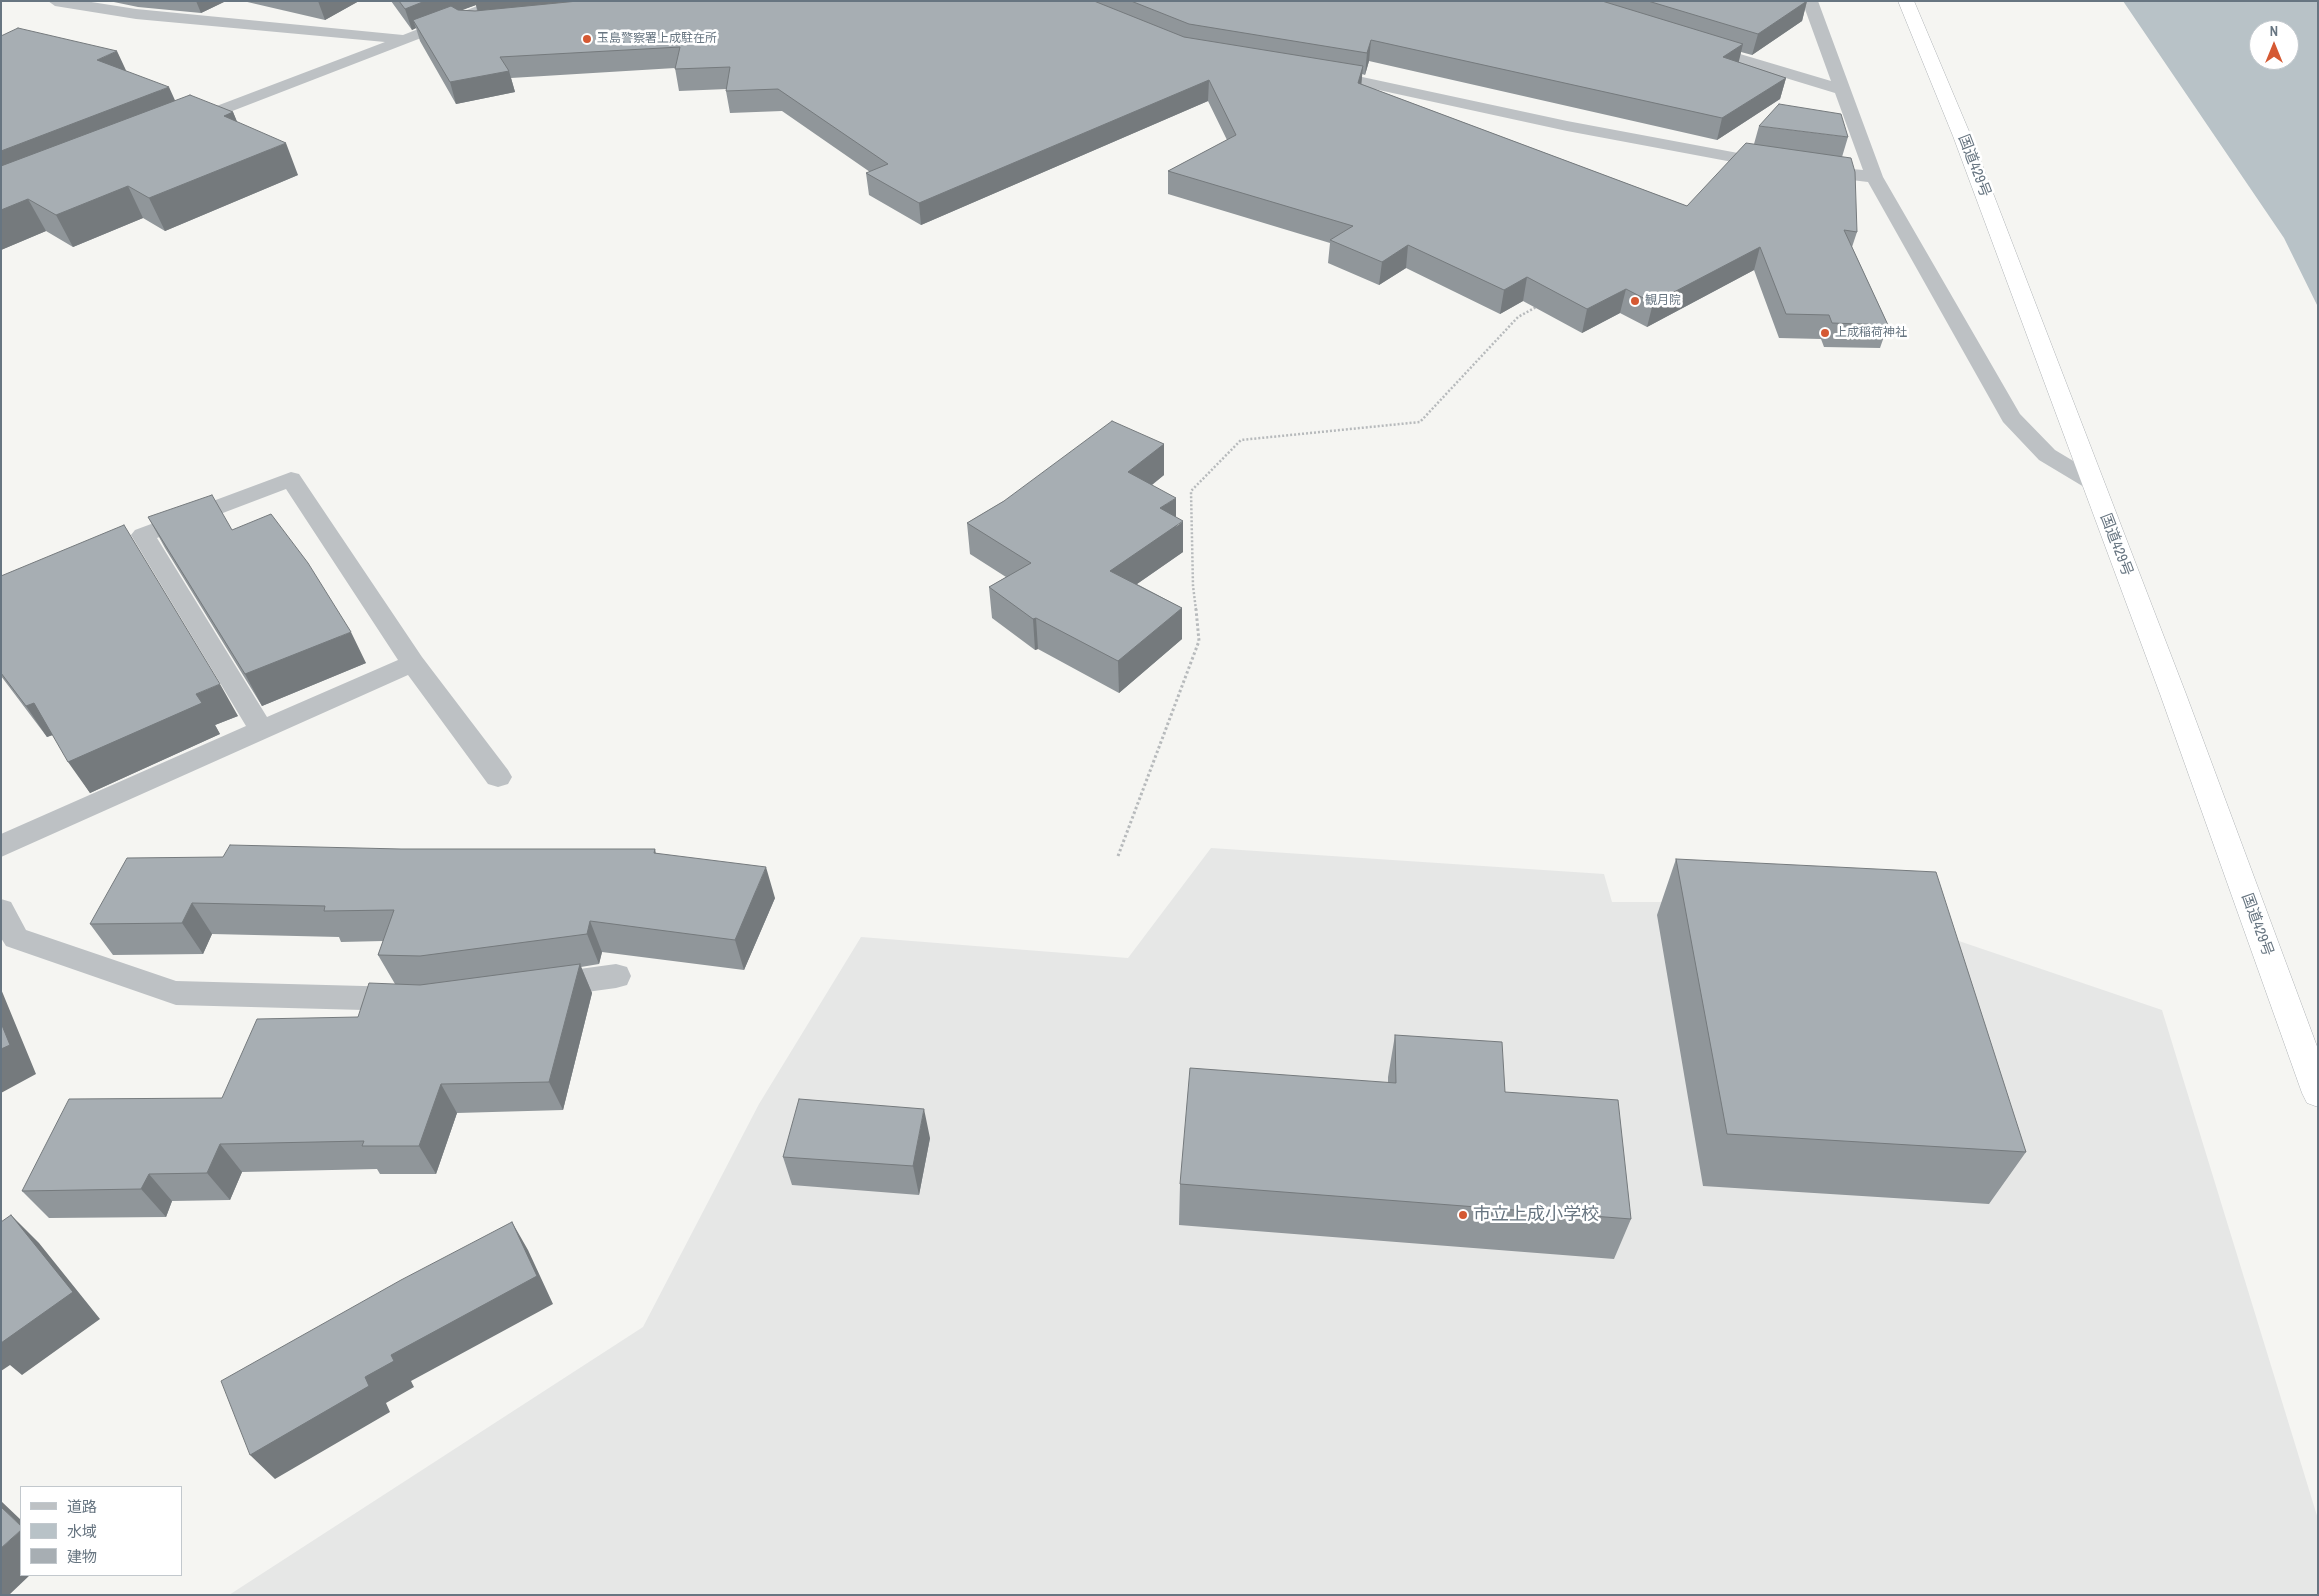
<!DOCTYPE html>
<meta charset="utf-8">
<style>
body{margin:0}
#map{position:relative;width:2319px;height:1596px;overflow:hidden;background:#f5f5f2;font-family:"Archivo Narrow","Noto Sans JP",sans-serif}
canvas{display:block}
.frame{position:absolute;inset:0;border:2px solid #677581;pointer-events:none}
.legend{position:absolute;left:20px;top:1486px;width:162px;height:90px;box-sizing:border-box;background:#fff;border:1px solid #c2c8cd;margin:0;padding:6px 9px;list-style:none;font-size:15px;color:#677581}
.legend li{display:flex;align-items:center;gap:10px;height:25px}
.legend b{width:25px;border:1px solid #c2c8cd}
.north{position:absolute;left:2249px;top:20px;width:50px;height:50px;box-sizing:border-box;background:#fff;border:1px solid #c2c8cd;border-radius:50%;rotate:0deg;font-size:14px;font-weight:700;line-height:20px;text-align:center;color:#677581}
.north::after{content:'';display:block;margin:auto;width:18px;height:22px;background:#d55933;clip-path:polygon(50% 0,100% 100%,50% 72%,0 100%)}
</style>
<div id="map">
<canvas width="2319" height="1596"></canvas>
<div class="frame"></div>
<ul class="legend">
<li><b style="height:6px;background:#bdc1c4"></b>道路</li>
<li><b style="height:14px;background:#b8c2c7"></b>水域</li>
<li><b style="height:14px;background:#a7aeb3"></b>建物</li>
</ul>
<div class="north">N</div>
</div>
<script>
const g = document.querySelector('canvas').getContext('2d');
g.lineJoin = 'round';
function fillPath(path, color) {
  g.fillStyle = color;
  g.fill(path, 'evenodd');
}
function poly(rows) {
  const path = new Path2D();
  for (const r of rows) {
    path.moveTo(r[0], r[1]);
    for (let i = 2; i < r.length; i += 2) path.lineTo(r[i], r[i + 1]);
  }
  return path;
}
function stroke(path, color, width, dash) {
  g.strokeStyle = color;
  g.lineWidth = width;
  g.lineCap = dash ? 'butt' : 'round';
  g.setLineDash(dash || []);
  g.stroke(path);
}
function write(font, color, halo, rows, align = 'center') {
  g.font = font + ' "Archivo Narrow","Noto Sans JP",sans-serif';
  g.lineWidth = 5;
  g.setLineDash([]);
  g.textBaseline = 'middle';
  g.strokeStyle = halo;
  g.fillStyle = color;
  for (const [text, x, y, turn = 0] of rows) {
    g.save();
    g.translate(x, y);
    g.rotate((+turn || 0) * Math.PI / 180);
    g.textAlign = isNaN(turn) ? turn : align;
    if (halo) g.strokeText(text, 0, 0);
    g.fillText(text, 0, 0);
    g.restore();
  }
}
fillPath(poly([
 [1211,848,1604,874,1612,902,1668,902,1900,921,2162,1010,2318,1519,2318,1595,229,1595,643,1327,759,1104,861,937,1128,958]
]), '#e6e7e6');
fillPath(poly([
 [2123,1,2318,1,2318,307,2284,238],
 [2259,30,2289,30,2289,60,2259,60]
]), '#b8c2c7');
const trunk = poly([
 [1898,1,1914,1,1971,136,2186,694,2318,1049,2318,1107,2307,1103,2302,1093,2160,694,1953,136,1898,1]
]);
stroke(trunk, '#b0b4b7', 1);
stroke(poly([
 [1196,610,1193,586,1191,491,1241,440,1420,422,1518,317,1538,306]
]), '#b7babc', 2.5, [2, 2]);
stroke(poly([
 [1118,856,1199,641,1196,609]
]), '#b7babc', 3, [2.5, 2.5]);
fillPath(poly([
 [48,1,85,1,136,9,403,35,490,1,511,1,509,4,191,127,185,126,182,122,185,118,385,42,136,19,55,6,48,1],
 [1802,1,1818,1,1883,177,2020,414,2055,450,2100,477,2103,482,2100,487,2092,489,2084,487,2039,460,2003,422,1868,182,1818,176,1812,175,1809,171,1812,167,1818,166,1863,170,1835,93,1697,51,1695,48,1697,45,1703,43,1831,81,1802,1],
 [1325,69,1567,121,1770,159,1776,160,1779,164,1776,168,1770,169,1567,131,1319,77,1317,74,1319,71,1325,69],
 [291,472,299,474,422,657,508,770,512,777,508,784,498,787,488,784,408,675,1,857,1,834,246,726,131,535,135,530,291,472],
 [286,489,398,660,267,717,157,538,286,489],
 [1,899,11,902,26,930,176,981,401,987,412,990,416,999,412,1008,401,1011,176,1005,6,946,1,938,1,899],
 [616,964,627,967,631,976,627,985,616,988,550,997,539,994,535,985,539,976,550,973,616,964]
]), '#bdc1c4');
fillPath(trunk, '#fff');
fillPath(poly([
 [109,1,226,1,201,13,138,7],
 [243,1,359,1,325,20],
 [391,1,1807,1,1802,21,1752,55,1741,52,1738,62,1786,78,1780,99,1717,140,1369,61,1365,75,1362,74,1361,84,1687,206,1754,144,1759,126,1848,137,1842,157,1857,232,1852,247,1888,325,1880,348,1824,347,1821,339,1779,338,1754,270,1647,327,1620,313,1582,333,1523,301,1500,314,1406,268,1379,285,1328,263,1330,243,1168,194,1168,171,1227,140,1208,101,921,225,869,195,866,173,870,172,782,111,730,113,726,91,727,89,679,91,675,68,511,78,515,92,456,104,420,41,416,28,412,30],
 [476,5,477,11,461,10],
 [1,36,126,71,175,101,233,112,237,122,298,175,165,231,143,218,73,247,46,231,1,250],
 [1164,444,1164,475,1152,485,1176,517,1183,552,1137,584,1182,608,1182,639,1119,693,1038,649,1035,650,992,618,989,587,1006,577,970,554,967,523,1004,501],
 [148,517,232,530,366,663,262,706,165,548],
 [1,576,238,716,215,725,220,734,90,793,53,735,47,737,1,676],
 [401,849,655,849,656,853,775,898,744,970,602,952,599,964,581,967,592,993,563,1110,457,1113,436,1174,380,1174,377,1169,242,1172,230,1200,172,1201,166,1217,49,1218,22,1191,222,1098,358,1017,395,984,378,955,383,941,341,942,339,937,212,934,203,954,113,955,90,924,223,857],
 [1676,859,2026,1152,1989,1204,1703,1186,1657,915],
 [1395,1035,1505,1092,1631,1219,1614,1259,1179,1225,1180,1184,1388,1083,1388,1077],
 [930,1138,919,1195,792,1185,783,1157]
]), '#90969a');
fillPath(poly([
 [196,1,226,1,201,13],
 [318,1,359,1,325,20],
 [425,1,657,1,480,18,476,5,417,27,413,20,416,28,412,30,405,9],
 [1807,1,1802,21,1752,55,1758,34],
 [1371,40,1369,61,1365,75,1367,53],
 [1743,44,1738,65,1723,57],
 [117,51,131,81,97,60],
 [1363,66,1361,88,1358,83],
 [509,71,515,92,456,104,450,82],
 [1786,78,1780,99,1717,140,1722,118],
 [1209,80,1208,101,921,225,919,203],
 [169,87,183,118,1,189,1,151],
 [233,112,246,143,224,116],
 [286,143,298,175,165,231,149,198],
 [128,186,143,218,73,247,56,215],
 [28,199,46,231,1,250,1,210],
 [1408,245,1406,268,1379,285,1382,262],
 [1760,247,1754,270,1647,327,1653,303],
 [1527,277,1523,301,1500,314,1504,290],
 [1626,289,1620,313,1582,333,1587,309],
 [1164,444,1164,475,1129,503,1128,472],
 [1176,498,1176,527,1183,521,1183,552,1111,602,1110,571,1160,508],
 [1182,608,1182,639,1119,693,1118,661],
 [1036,618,1038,649,1035,650,1033,619],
 [351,632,366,663,262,706,245,674],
 [220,684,238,716,215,725,220,734,90,793,68,762,196,694],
 [34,703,55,734,47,737,26,706],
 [766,867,775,898,744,970,735,940],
 [192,903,212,934,203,954,182,923],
 [590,921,602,952,599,964,587,934],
 [580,964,592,993,563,1110,549,1082],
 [1,989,36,1074,1,1093],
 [441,1084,457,1113,436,1174,419,1146],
 [924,1109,930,1138,919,1195,913,1166],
 [220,1144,242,1172,230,1200,207,1173],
 [149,1174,172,1201,166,1217,141,1189],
 [11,1215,39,1243,100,1319,22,1375,10,1365,1,1371,1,1343],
 [512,1222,528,1250,553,1304,411,1381,414,1387,386,1403,390,1412,275,1479,250,1455,365,1377],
 [1,1501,21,1520,21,1526,1,1507],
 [21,1530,21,1575,30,1575,9,1595,1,1595,1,1548]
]), '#757a7d');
const building = poly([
 [399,1,425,1,405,9,399,1],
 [578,1,1094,1,1184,37,1363,66,1358,83,1687,206,1746,143,1851,158,1855,172,1857,232,1844,230,1888,325,1832,323,1829,315,1786,314,1760,247,1653,303,1626,289,1587,309,1527,277,1504,290,1408,245,1382,262,1330,240,1353,226,1168,171,1236,135,1209,80,919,203,866,173,888,164,778,89,726,91,730,67,675,69,680,47,500,57,509,71,450,82,413,20,451,6,458,10,475,11,578,1],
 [1131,1,1602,1,1743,44,1723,57,1786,78,1722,118,1371,40,1367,53,1189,24,1131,1],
 [1648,1,1807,1,1758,34,1648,1],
 [18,28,117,51,97,60,169,87,1,151,1,36,18,28],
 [190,95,233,112,224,116,286,143,149,198,128,186,56,215,28,199,1,210,1,166,190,95],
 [1779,104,1841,114,1848,137,1759,126,1779,104],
 [1112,421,1164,444,1128,472,1176,498,1160,508,1183,521,1110,571,1182,608,1118,661,1036,618,1033,619,989,587,1031,563,967,523,1004,501,1112,421],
 [212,495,232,530,271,514,308,563,351,632,245,674,148,517,212,495],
 [124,525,220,684,196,694,202,703,68,762,34,703,26,706,1,673,1,576,124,525],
 [230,845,401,849,655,849,654,853,766,867,735,940,590,921,587,934,420,956,378,955,394,910,324,911,325,906,192,903,182,923,90,924,127,858,223,857,230,845],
 [1676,859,1936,872,2026,1152,1727,1134,1676,859],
 [580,964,549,1082,441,1084,419,1146,362,1146,364,1141,220,1144,207,1173,149,1174,141,1189,22,1191,69,1099,222,1098,257,1019,358,1017,369,983,420,985,580,964],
 [1,1023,10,1045,1,1049,1,1023],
 [1395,1035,1502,1042,1505,1092,1618,1100,1631,1219,1180,1184,1190,1068,1396,1083,1395,1035],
 [799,1099,924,1109,913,1166,783,1157,799,1099],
 [11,1215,73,1292,1,1343,1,1222,11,1215],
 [512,1222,537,1276,391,1355,394,1361,365,1377,369,1386,250,1455,221,1381,401,1280,512,1222],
 [1,1507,21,1526,21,1530,1,1548,1,1507]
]);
fillPath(building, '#a7aeb3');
stroke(building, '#757a7d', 1);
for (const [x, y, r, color] of [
 [587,39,5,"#d55933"],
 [1635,301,5,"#d55933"],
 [1825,333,5,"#d55933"],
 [1463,1215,5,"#d55933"]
]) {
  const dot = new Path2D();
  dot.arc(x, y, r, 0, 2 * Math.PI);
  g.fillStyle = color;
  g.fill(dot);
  stroke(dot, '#fff', 2);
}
write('12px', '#677581', '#fff', [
 ["玉島警察署上成駐在所",597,39],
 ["観月院",1645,301],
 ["上成稲荷神社",1835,333]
], 'left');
write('15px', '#677581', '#fff', [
 ["国道429号",1974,166,69],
 ["国道429号",2116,545,69],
 ["国道429号",2257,925,70]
]);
write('18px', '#677581', '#fff', [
 ["市立上成小学校",1473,1215]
], 'left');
</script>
